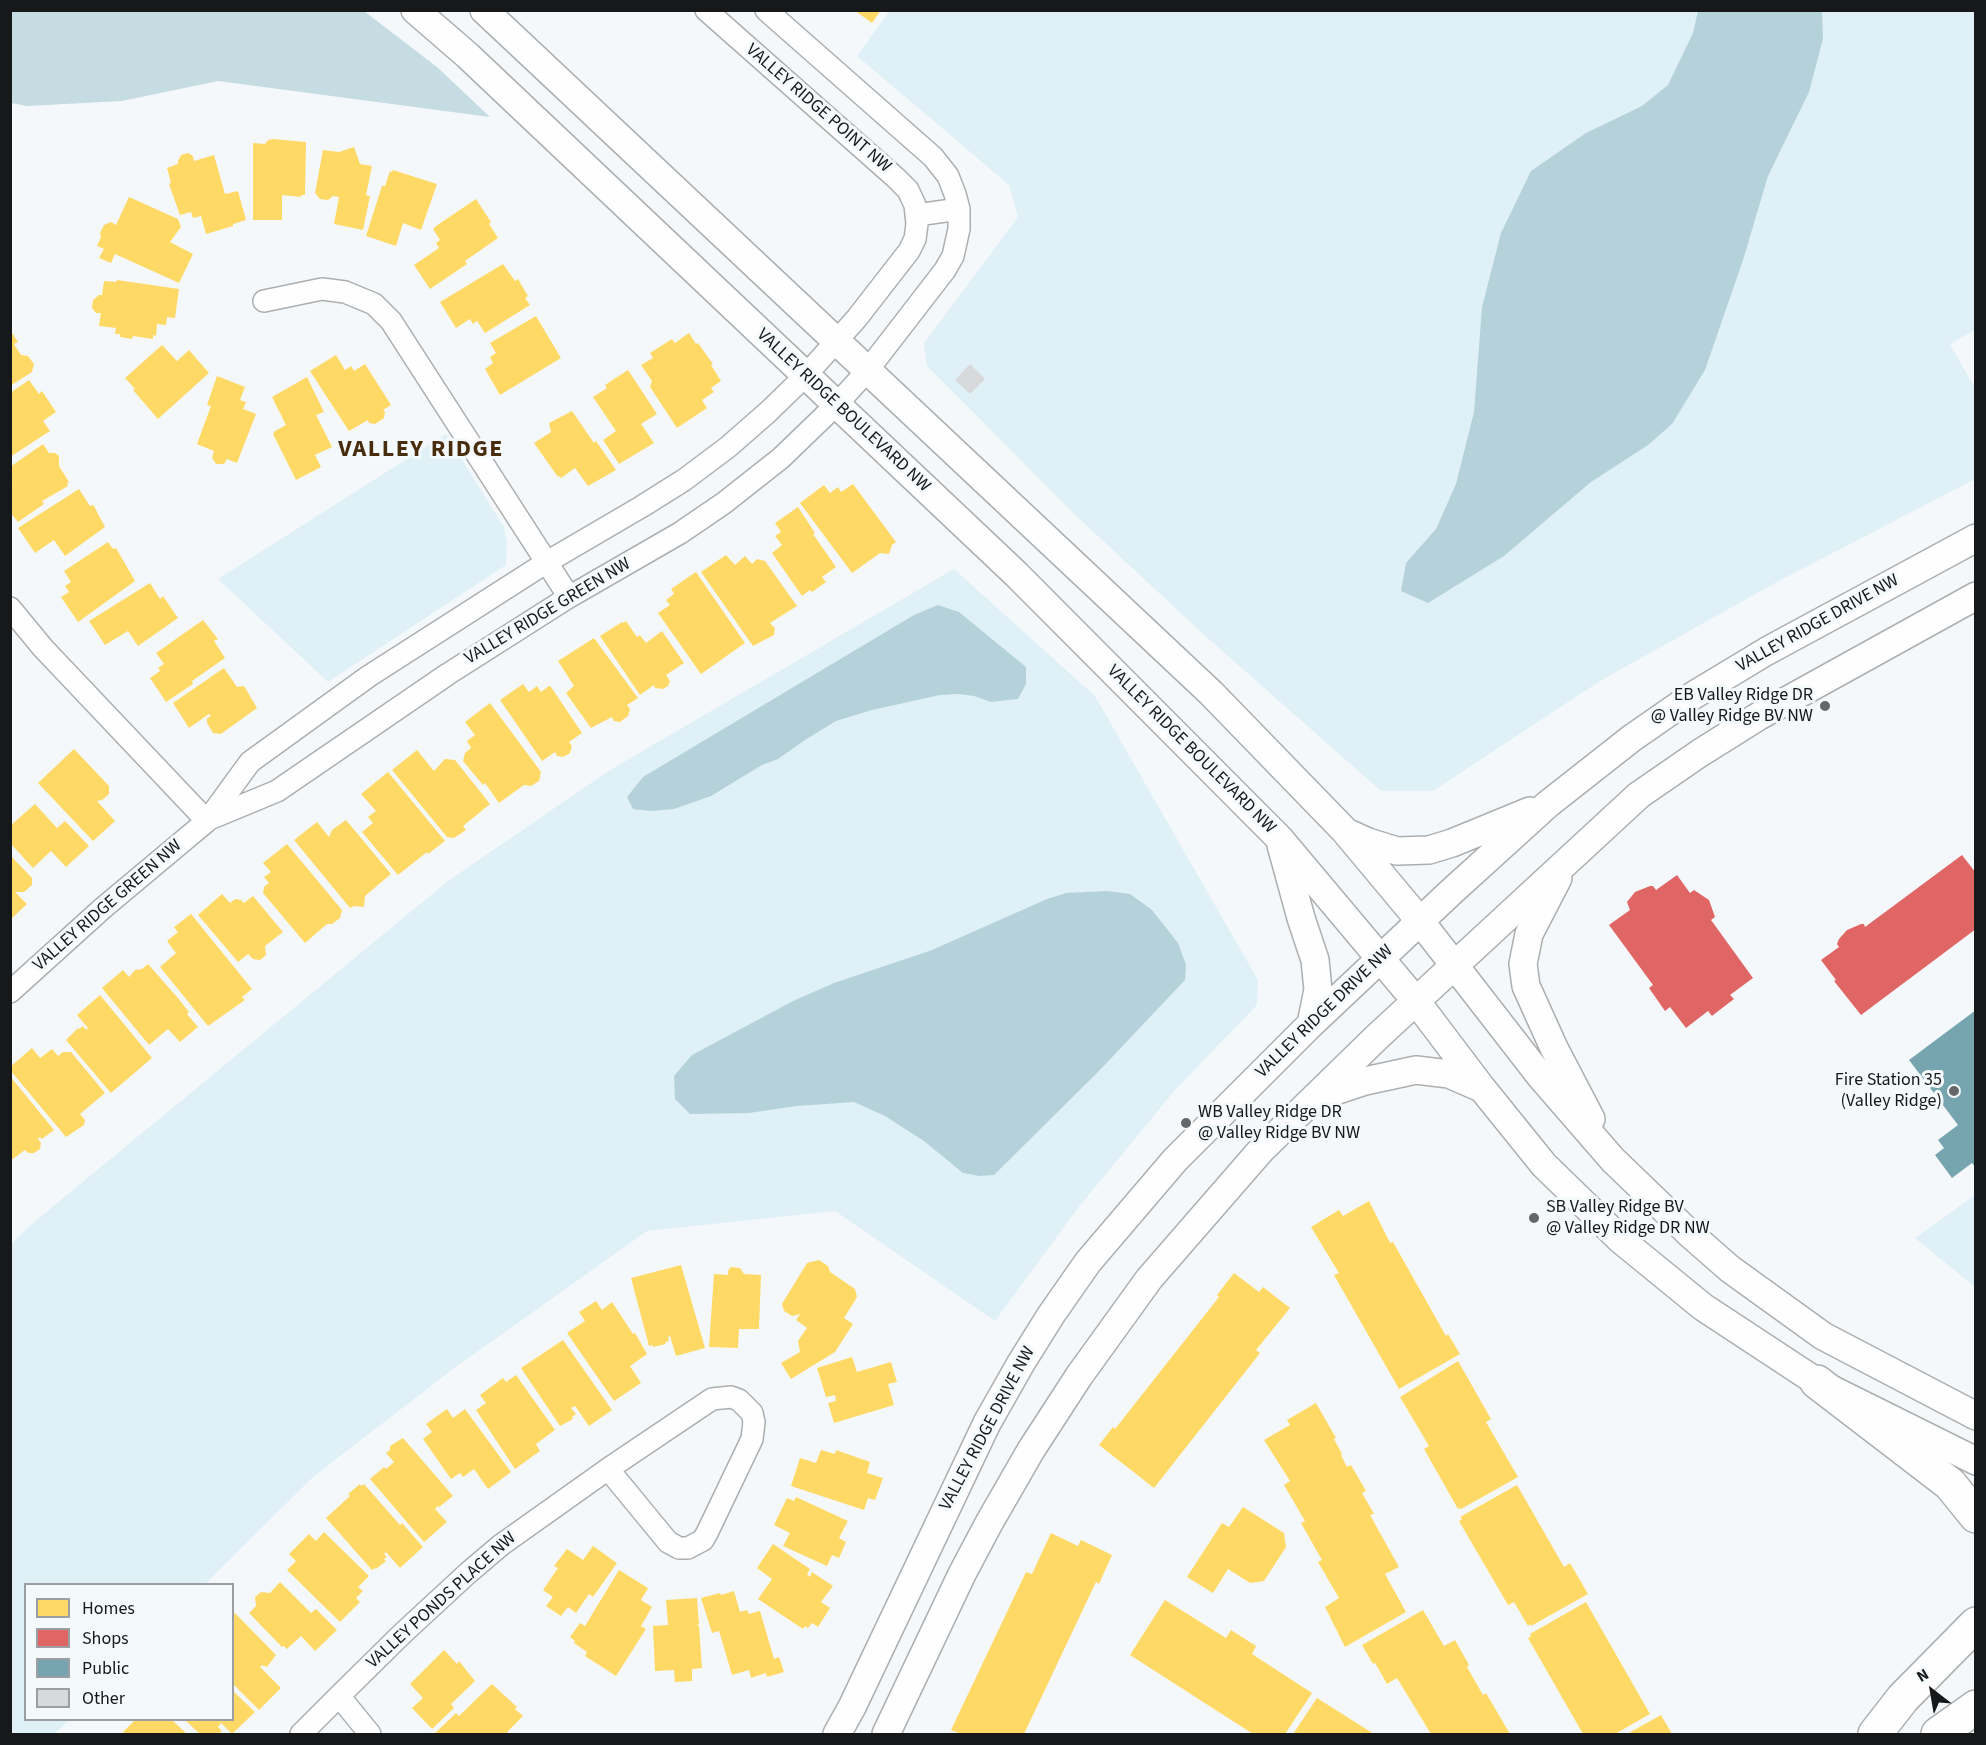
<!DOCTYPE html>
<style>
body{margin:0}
#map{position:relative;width:1986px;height:1745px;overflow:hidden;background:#f5f8fa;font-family:"Source Sans 3",sans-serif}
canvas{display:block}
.frame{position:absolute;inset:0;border:12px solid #171819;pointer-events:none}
.legend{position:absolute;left:24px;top:1583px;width:210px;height:138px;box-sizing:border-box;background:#f4f9fb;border:2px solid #9c9fa1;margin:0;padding:8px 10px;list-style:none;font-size:18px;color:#171819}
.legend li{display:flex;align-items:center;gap:12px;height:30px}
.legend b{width:30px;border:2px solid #9c9fa1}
.north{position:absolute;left:1902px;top:1661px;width:60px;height:60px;-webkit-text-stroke:4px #f4f9fb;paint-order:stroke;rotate:329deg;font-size:16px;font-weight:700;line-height:24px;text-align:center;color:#171819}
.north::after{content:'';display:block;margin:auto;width:21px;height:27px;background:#171819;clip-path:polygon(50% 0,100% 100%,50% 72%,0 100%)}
</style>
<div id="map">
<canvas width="1986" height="1745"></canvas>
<div class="frame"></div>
<ul class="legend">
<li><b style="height:16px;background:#ffd966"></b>Homes</li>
<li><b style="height:16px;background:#e06666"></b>Shops</li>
<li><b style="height:16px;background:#76a5af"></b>Public</li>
<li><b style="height:16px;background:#d7d9da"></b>Other</li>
</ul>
<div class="north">N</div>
</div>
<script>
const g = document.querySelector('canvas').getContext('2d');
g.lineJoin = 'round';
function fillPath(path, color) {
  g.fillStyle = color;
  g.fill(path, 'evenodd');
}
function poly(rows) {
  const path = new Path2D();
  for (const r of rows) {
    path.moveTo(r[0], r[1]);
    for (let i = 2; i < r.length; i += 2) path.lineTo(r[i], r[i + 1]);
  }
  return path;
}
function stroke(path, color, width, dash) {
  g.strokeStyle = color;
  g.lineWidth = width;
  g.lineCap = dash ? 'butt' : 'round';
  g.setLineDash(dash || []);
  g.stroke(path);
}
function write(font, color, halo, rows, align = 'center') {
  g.font = font + ' "Source Sans 3",sans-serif';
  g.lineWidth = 6;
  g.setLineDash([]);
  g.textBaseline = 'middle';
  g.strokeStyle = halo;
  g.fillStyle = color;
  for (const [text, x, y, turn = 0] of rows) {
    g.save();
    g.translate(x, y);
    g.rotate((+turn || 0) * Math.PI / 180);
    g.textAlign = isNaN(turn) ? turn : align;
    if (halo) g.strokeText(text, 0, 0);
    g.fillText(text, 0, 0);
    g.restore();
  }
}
fillPath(poly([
 [890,10,1975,11,1975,330,1950,344,1975,388,1975,479,1777,582,1600,681,1433,791,1381,791,1203,634,1071,511,927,366,924,343,1018,217,1009,185,857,56],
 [446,434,504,527,507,543,506,565,328,682,218,579],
 [954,569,1095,696,1258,980,1257,1005,1175,1090,1078,1208,995,1321,835,1211,647,1231,453,1369,313,1477,205,1584,26,1584,26,1720,69,1720,54,1734,11,1734,10,1245,34,1222,448,881,610,770],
 [1975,1195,1975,1287,1915,1238]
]), '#dff1f7');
fillPath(poly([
 [10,11,364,11,437,67,490,117,218,81,122,101,27,106,11,103]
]), '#c4dce2');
fillPath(poly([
 [1698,11,1822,11,1823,39,1809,92,1768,176,1743,260,1705,370,1672,424,1648,445,1591,482,1504,556,1428,603,1401,591,1406,563,1436,529,1456,484,1474,412,1482,307,1501,233,1531,171,1586,133,1642,106,1668,85,1693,33],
 [938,605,959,612,1026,667,1026,684,1018,699,991,702,974,696,959,694,940,695,872,710,836,721,805,740,778,759,762,765,711,796,674,809,651,811,633,809,627,797,643,777,914,615],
 [1107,891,1130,894,1152,910,1178,943,1186,965,1185,980,1098,1072,994,1175,979,1176,963,1173,924,1141,885,1116,854,1102,797,1106,749,1113,690,1114,675,1099,674,1076,692,1055,793,1001,834,983,932,950,1047,899,1066,893]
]), '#b5d2da');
fillPath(poly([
 [854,10,881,10,872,23],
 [273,139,306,142,305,195,301,195,301,197,282,195,282,220,253,220,253,143,265,144,268,140],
 [354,147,360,164,372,166,366,195,370,196,363,230,334,224,339,197,333,196,328,200,320,199,315,193,323,150,339,152],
 [188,153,193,156,194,161,214,155,225,194,238,191,246,220,233,224,233,226,206,234,201,216,193,218,191,212,180,215,169,184,171,183,167,168,178,164,178,161,181,155],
 [393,170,437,184,421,230,403,223,396,246,366,236,382,186,385,186,390,171,392,172],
 [129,197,178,219,181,227,170,242,193,254,179,283,115,254,111,263,99,258,104,249,97,246,101,237,100,233,104,225,111,222,116,225],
 [476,199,491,222,489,224,498,238,465,261,467,264,430,289,414,265,439,248,436,243,440,240,433,229,436,226],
 [503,264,515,281,518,279,528,296,525,298,530,305,485,333,477,321,473,324,470,319,456,328,440,302],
 [117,280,179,289,175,318,167,317,166,325,157,324,156,336,153,335,153,339,133,336,132,339,120,337,120,334,115,334,116,328,99,326,101,313,96,313,92,308,93,300,99,295,102,295,104,281,116,282],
 [536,316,561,358,500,395,485,369,493,363,490,357,496,353,490,343],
 [10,330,18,342,14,344,21,355,28,356,34,364,32,372,10,386],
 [689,333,696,344,698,343,713,364,711,365,721,381,711,388,714,392,702,400,707,408,677,428,650,387,652,381,641,365,653,358,650,353,672,339,675,343],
 [162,345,177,361,189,350,209,373,158,419,133,390,135,389,125,378],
 [336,355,345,370,351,366,354,371,365,364,391,405,383,410,385,412,384,418,375,424,369,423,368,420,349,431,310,371],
 [628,370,657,414,641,424,654,443,619,464,603,440,616,431,593,397,607,388,605,385],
 [217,376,245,387,240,400,246,402,243,409,256,414,237,463,227,459,224,464,216,464,212,458,214,451,197,444,211,406,207,405],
 [307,377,324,412,316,415,332,447,315,455,321,467,296,480,273,434,275,431,286,425,272,397],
 [29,380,39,394,42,391,56,412,43,421,50,431,10,457,10,393],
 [572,411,594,443,596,441,616,470,588,486,575,468,561,478,560,476,558,477,534,443,551,432,549,423],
 [43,444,49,453,55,453,59,456,59,466,69,482,67,483,68,486,42,501,44,504,18,522,10,512,10,491,12,490,10,487,13,486,10,483,10,467],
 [853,484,896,542,892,545,889,554,880,553,852,573,800,503,824,485,830,493,838,487,841,492],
 [79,489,90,506,92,505,94,506,105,527,65,556,54,540,35,553,18,528],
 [798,507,815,533,813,534,836,567,822,577,826,582,812,592,810,590,802,596,772,553,782,545,775,536,781,532,775,523],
 [108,542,113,549,116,548,135,581,78,622,61,597,69,592,65,586,71,582,64,571],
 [726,555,735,565,745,556,752,564,757,559,765,561,797,606,770,623,775,628,774,635,753,646,701,572],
 [696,572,745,643,701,674,658,613,670,605,666,600,674,594,671,589],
 [150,583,160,599,163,596,178,618,138,646,128,631,105,645,89,621],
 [203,620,218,639,214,641,225,658,192,681,193,684,166,702,150,678,160,671,158,668,164,664,156,653],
 [626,621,637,637,640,635,646,643,662,631,684,663,666,675,670,681,668,686,663,689,655,688,654,685,640,695,600,636,622,622,623,623],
 [594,638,638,698,627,705,630,709,628,716,620,722,614,721,612,717,591,728,566,693,574,686,558,661],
 [224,668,237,687,244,686,257,708,221,734,213,733,207,723,207,718,211,716,209,714,189,728,173,703],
 [523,684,529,692,537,686,541,692,549,686,551,687,582,733,569,742,572,746,570,753,563,757,557,756,555,752,542,761,500,700],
 [490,703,541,772,539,781,531,786,524,785,499,803,485,783,483,785,463,761,465,753,471,748,467,741,475,735,465,722],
 [74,749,109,786,109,794,102,800,97,801,115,821,93,841,38,783],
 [417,750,434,771,445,759,455,760,490,804,463,826,466,830,454,838,447,837,392,770],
 [388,772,445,841,428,854,427,852,398,875,362,832,373,823,368,817,376,811,361,794],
 [35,804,57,828,65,821,89,846,66,867,51,851,33,868,10,843,10,826],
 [346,820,391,874,365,896,364,907,354,906,350,908,294,840,317,822,329,837,332,830],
 [287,844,342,910,340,918,332,924,327,924,305,943,263,893,264,887,269,883,264,877,271,872,263,863],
 [10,855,32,878,32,885,24,892,15,892,27,904,10,920],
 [222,894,230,903,235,899,241,900,244,903,253,896,283,932,265,946,266,955,260,960,253,959,248,954,238,962,198,915],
 [191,914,252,989,242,997,245,1000,208,1026,160,967,176,953,167,941,178,932,174,927],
 [148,964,177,997,189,1012,187,1014,198,1027,180,1042,168,1029,149,1045,102,988,123,970,129,977,135,970,142,969],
 [100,995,152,1058,111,1093,66,1040,78,1028,79,1029,83,1026,86,1030,88,1028,77,1015],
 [32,1048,40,1058,52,1049,58,1056,63,1052,71,1052,105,1093,80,1114,85,1120,84,1125,66,1137,10,1070,10,1067],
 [10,1076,54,1130,42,1139,40,1137,38,1139,41,1143,40,1149,34,1153,28,1153,25,1150,10,1161],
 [1369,1201,1390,1243,1393,1242,1446,1336,1448,1334,1460,1354,1399,1389,1334,1275,1339,1273,1311,1227,1339,1210,1343,1216],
 [819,1260,828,1266,830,1272,855,1289,857,1297,844,1318,853,1324,835,1352,791,1379,781,1363,800,1352,798,1341,807,1328,796,1320,800,1314,792,1316,784,1311,782,1304,807,1263],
 [681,1265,705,1348,676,1356,670,1336,668,1337,669,1341,665,1342,666,1344,653,1347,653,1345,649,1346,631,1278],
 [731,1267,740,1268,744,1274,761,1275,759,1329,739,1329,738,1348,709,1347,714,1274,728,1275,728,1271],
 [1234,1273,1259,1292,1263,1287,1290,1308,1256,1350,1260,1353,1154,1488,1099,1445,1113,1427,1115,1429,1219,1297,1217,1295],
 [596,1301,602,1310,612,1302,633,1334,635,1333,647,1354,630,1366,641,1383,614,1401,567,1333,585,1321,579,1312],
 [563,1340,612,1410,589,1426,575,1406,571,1408,576,1414,572,1417,573,1419,560,1426,521,1368],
 [852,1357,857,1372,891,1362,897,1382,888,1384,894,1405,834,1423,828,1403,836,1401,835,1395,826,1397,817,1368],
 [1458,1361,1491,1419,1486,1422,1518,1477,1461,1509,1460,1508,1458,1509,1424,1449,1429,1446,1400,1397],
 [516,1375,555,1430,536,1444,540,1451,515,1469,476,1410,486,1403,480,1395,503,1378,506,1382],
 [1316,1403,1336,1438,1334,1439,1342,1454,1341,1455,1347,1467,1351,1465,1366,1491,1362,1493,1374,1514,1370,1515,1399,1567,1385,1574,1406,1612,1345,1647,1325,1607,1339,1598,1318,1562,1322,1560,1301,1523,1305,1521,1284,1485,1290,1481,1264,1440,1290,1425,1287,1420],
 [447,1409,453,1418,465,1409,511,1472,488,1489,474,1469,463,1477,460,1473,451,1479,423,1439,432,1432,426,1424],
 [403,1438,453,1496,439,1507,438,1506,435,1509,447,1522,424,1542,370,1479,384,1467,386,1469,394,1462,386,1453,390,1450,390,1446],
 [821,1450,835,1454,836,1450,870,1462,867,1473,883,1478,875,1500,868,1498,864,1510,791,1486,800,1458,816,1463],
 [360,1484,361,1486,364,1484,400,1525,402,1523,423,1547,400,1568,386,1552,384,1554,387,1557,384,1559,386,1561,376,1569,375,1568,372,1570,326,1518,350,1496,348,1494],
 [1517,1485,1564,1567,1570,1563,1588,1594,1531,1626,1530,1624,1528,1626,1514,1602,1508,1605,1459,1521,1462,1519,1460,1517],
 [796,1497,848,1521,839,1538,846,1542,839,1558,832,1555,827,1566,783,1546,790,1533,774,1525,787,1498,794,1501],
 [1243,1507,1284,1533,1286,1547,1264,1581,1250,1583,1228,1569,1213,1593,1187,1577,1222,1523,1229,1527],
 [324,1532,369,1576,358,1587,363,1591,356,1598,360,1602,340,1622,287,1570,296,1561,289,1554,309,1534,316,1541],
 [1051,1533,1078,1546,1081,1540,1112,1555,1099,1584,1096,1582,1024,1734,961,1734,951,1730,1026,1572,1032,1574],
 [773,1544,810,1569,807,1574,810,1577,812,1572,833,1586,821,1602,830,1608,818,1627,812,1623,808,1628,805,1626,803,1629,758,1599,772,1579,757,1568],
 [593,1546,617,1563,593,1597,589,1594,576,1613,568,1607,561,1616,546,1606,553,1597,543,1590,558,1568,554,1566,567,1549,583,1560],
 [619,1570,648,1588,641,1600,652,1607,641,1626,646,1629,616,1676,585,1656,587,1652,574,1643,575,1641,570,1637,580,1623,585,1626],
 [280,1582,311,1613,316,1609,337,1630,315,1651,301,1636,287,1649,284,1646,282,1647,249,1613,256,1606,255,1597,261,1592,270,1593],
 [734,1591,740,1612,747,1610,749,1614,760,1611,774,1659,779,1657,784,1672,767,1677,766,1673,751,1678,749,1670,732,1675,719,1631,712,1633,701,1598,720,1593,721,1595],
 [697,1598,699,1624,697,1626,699,1626,702,1668,692,1669,692,1681,675,1682,674,1670,655,1671,653,1626,668,1625,666,1600],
 [1165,1600,1226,1638,1231,1630,1256,1646,1252,1654,1312,1693,1285,1734,1253,1734,1130,1655],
 [1586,1602,1650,1714,1615,1734,1583,1734,1528,1638,1531,1636,1530,1634],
 [1423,1610,1444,1646,1455,1640,1469,1665,1467,1667,1483,1695,1486,1693,1510,1734,1431,1734,1397,1678,1387,1684,1375,1663,1373,1664,1362,1645],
 [235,1613,276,1655,267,1667,262,1665,260,1667,281,1688,259,1710,232,1683,232,1615],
 [444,1650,457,1664,459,1661,475,1681,451,1704,454,1708,432,1729,412,1708,423,1698,410,1684],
 [492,1684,517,1707,515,1709,523,1716,508,1731,507,1734,434,1734,456,1713,459,1716],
 [232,1690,255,1712,232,1734,221,1723,218,1727,222,1731,219,1734,200,1734,185,1720,232,1720],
 [1317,1698,1374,1734,1293,1734],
 [1661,1715,1672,1734,1627,1734],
 [133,1720,172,1720,187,1734,125,1734,123,1732,134,1721]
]), '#ffd966');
fillPath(poly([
 [1962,855,1976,873,1976,929,1861,1015,1834,981,1836,980,1821,960,1839,947,1837,944,1839,939,1847,930,1861,924,1864,924,1865,927],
 [1677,875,1690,893,1694,890,1709,900,1715,917,1711,920,1753,978,1730,995,1734,999,1717,1012,1712,1016,1708,1011,1686,1028,1670,1007,1665,1011,1649,988,1653,985,1609,925,1630,910,1627,902,1635,892,1650,886,1653,886,1656,890]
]), '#e06666');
fillPath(poly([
 [1976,1010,1976,1168,1972,1163,1952,1178,1935,1155,1944,1148,1938,1140,1958,1125,1909,1060]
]), '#76a5af');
fillPath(poly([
 [970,364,985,379,970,394,955,380]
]), '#d7d9da');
const minor = poly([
 [917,215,959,209],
 [264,301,322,289,345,292,374,304,391,321,569,597],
 [10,608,43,648,207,821],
 [207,820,277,791,448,674,569,597,680,533,724,503,781,458,837,404,867,371,945,270,953,256,959,229,959,209,955,194,948,176,933,157,766,10],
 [10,992,103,908,207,821,250,762,369,676,547,562,641,507,684,480,728,447,768,412,806,375,857,318,909,251,915,239,917,224,915,205,908,190,896,178,706,10],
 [339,1696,403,1633,468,1573,501,1545,608,1469,712,1399,731,1397,739,1400,752,1413,754,1422,752,1439,707,1533,703,1540,688,1548,679,1548,668,1542,608,1469],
 [301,1734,339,1696,370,1734]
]);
const tertiary = poly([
 [415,10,467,55,1016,574,1279,838,1416,1001,1481,1087,1544,1165,1621,1240,1703,1307,1817,1382,1976,1461],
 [484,10,1211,693,1344,830,1420,921,1541,1077,1613,1160,1690,1234,1730,1269,1823,1336,1976,1416],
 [1348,833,1368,842,1397,851,1429,850,1452,843,1530,811],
 [1281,845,1301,918,1315,960,1318,990,1311,1024],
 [1558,878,1529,934,1523,964,1526,986,1554,1048,1591,1119],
 [1320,1096,1365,1081,1416,1070,1449,1074,1479,1087],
 [837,1734,852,1707,987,1423,1021,1363,1051,1315,1088,1262,1175,1160,1311,1024,1450,893,1548,804,1632,738,1694,695,1767,651,1976,538],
 [886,1734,962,1574,989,1523,1031,1450,1079,1376,1149,1279,1262,1149,1377,1037,1639,795,1700,753,1759,716,1976,596]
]);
const motorway = poly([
 [1817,1382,1950,1484,1976,1516],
 [1875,1734,1903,1698,1976,1624],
 [1938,1734,1976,1707]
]);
stroke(minor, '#acaeaf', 24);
stroke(tertiary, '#acaeaf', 30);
stroke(motorway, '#acaeaf', 36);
stroke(minor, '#fefefe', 21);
stroke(tertiary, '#fefefe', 27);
stroke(motorway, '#fefefe', 33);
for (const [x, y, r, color] of [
 [1825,706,6,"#656668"],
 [1954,1091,6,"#656668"],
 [1186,1123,6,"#656668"],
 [1534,1218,6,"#656668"]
]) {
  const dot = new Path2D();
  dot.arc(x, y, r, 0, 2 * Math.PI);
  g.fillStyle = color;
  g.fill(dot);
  stroke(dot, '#f4f9fb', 2);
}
write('18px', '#171819', '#f4f9fb', [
 ["VALLEY RIDGE POINT NW",818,109,41],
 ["VALLEY RIDGE BOULEVARD NW",843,411,43],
 ["VALLEY RIDGE GREEN NW",548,612,-31],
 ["VALLEY RIDGE DRIVE NW",1818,624,-29],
 ["VALLEY RIDGE BOULEVARD NW",1191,750,45],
 ["VALLEY RIDGE GREEN NW",108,906,-41],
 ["VALLEY RIDGE DRIVE NW",1325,1012,-44],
 ["VALLEY RIDGE DRIVE NW",988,1429,-62],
 ["VALLEY PONDS PLACE NW",442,1601,-42]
]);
write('18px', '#171819', '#f4f9fb', [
 ["EB Valley Ridge DR",1813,696],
 ["@ Valley Ridge BV NW",1813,717],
 ["Fire Station 35",1942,1081],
 ["(Valley Ridge)",1942,1102],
 ["WB Valley Ridge DR",1198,1113,"left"],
 ["@ Valley Ridge BV NW",1198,1134,"left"],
 ["SB Valley Ridge BV",1546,1208,"left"],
 ["@ Valley Ridge DR NW",1546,1229,"left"]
], 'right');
g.letterSpacing = '1.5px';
write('bold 24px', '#482c0e', '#f4f9fb', [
 ["VALLEY RIDGE",421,451]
]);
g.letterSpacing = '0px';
</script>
